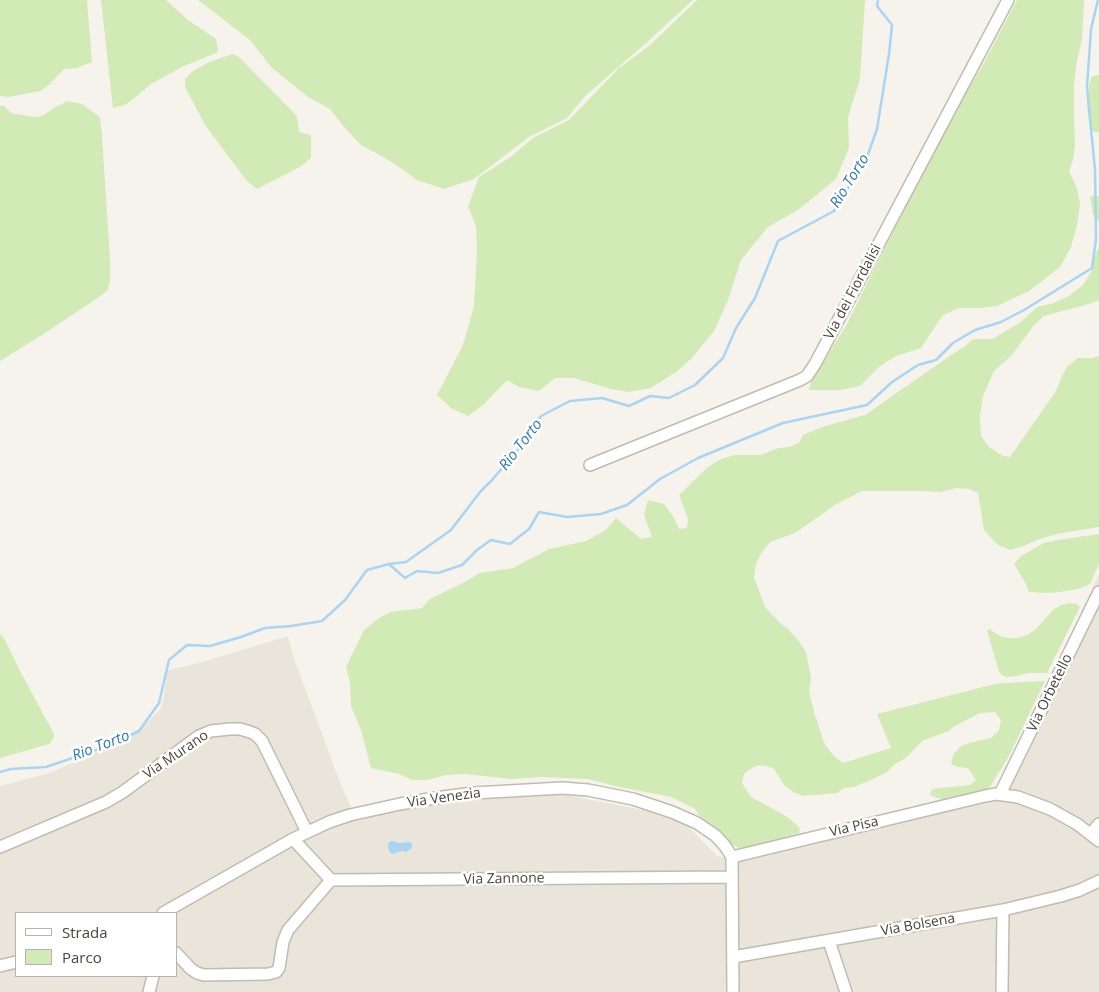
<!DOCTYPE html>
<style>
body{margin:0}
#map{position:relative;width:1099px;height:992px;overflow:hidden;background:#f6f3ec;font-family:"Open Sans",sans-serif}
canvas{display:block}
.legend{position:absolute;left:15px;top:912px;width:162px;height:65px;box-sizing:border-box;background:#fff;border:1px solid #b7b4b0;margin:0;padding:6px 9px;list-style:none;font-size:15px;color:#4b4439}
.legend li{display:flex;align-items:center;gap:10px;height:25px}
.legend b{width:25px;border:1px solid #b7b4b0}
</style>
<div id="map">
<canvas width="1099" height="992"></canvas>
<ul class="legend">
<li><b style="height:6px;background:#fff"></b>Strada</li>
<li><b style="height:14px;background:#d2eab5"></b>Parco</li>
</ul>
</div>
<script>
const g = document.querySelector('canvas').getContext('2d');
g.lineJoin = 'round';
function fillPath(path, color) {
  g.fillStyle = color;
  g.fill(path, 'evenodd');
}
function poly(rows) {
  const path = new Path2D();
  for (const r of rows) {
    path.moveTo(r[0], r[1]);
    for (let i = 2; i < r.length; i += 2) path.lineTo(r[i], r[i + 1]);
  }
  return path;
}
function stroke(path, color, width, dash) {
  g.strokeStyle = color;
  g.lineWidth = width;
  g.lineCap = dash ? 'butt' : 'round';
  g.setLineDash(dash || []);
  g.stroke(path);
}
function write(font, color, halo, rows, align = 'center') {
  g.font = font + ' "Open Sans",sans-serif';
  g.lineWidth = 5;
  g.setLineDash([]);
  g.textBaseline = 'middle';
  g.strokeStyle = halo;
  g.fillStyle = color;
  for (const [text, x, y, turn = 0] of rows) {
    g.save();
    g.translate(x, y);
    g.rotate((+turn || 0) * Math.PI / 180);
    g.textAlign = isNaN(turn) ? turn : align;
    if (halo) g.strokeText(text, 0, 0);
    g.fillText(text, 0, 0);
    g.restore();
  }
}
fillPath(poly([
 [1099,574,1099,992,0,992,0,786,47,774,84,758,129,736,147,723,162,707,165,687,166,671,199,663,288,636,293,656,339,780,355,817,449,801,499,798,555,793,679,817,717,856,746,861,821,843,819,829,850,823,901,810,907,813,991,792,1002,783,1010,762],
 [16,913,176,913,176,976,16,976]
]), '#eae5da');
fillPath(poly([
 [0,0,87,0,92,62,77,68,64,69,49,85,40,91,9,97,0,96],
 [101,0,166,0,188,20,216,39,218,52,182,67,151,84,127,104,113,108],
 [198,0,693,0,645,44,585,96,567,118,529,137,474,179,444,189,417,180,392,162,361,145,344,127,330,109,308,97,272,68,250,40],
 [697,0,865,0,860,79,848,117,849,148,836,179,798,210,768,227,741,260,728,300,714,331,691,359,676,372,651,388,628,392,611,389,574,378,555,378,539,391,519,387,507,380,483,405,468,416,451,408,437,395,463,345,474,306,477,252,476,226,468,206,479,177,512,156,533,138,569,120,619,68,649,46],
 [1017,0,1084,0,1082,40,1077,60,1074,84,1074,115,1075,145,1073,159,1069,172,1073,179,1078,192,1080,204,1077,225,1071,247,1060,267,1029,291,997,306,979,308,958,308,942,316,921,348,896,356,880,366,860,386,841,390,809,390,812,379,846,326,874,269,930,159,959,105,985,61],
 [233,54,239,57,297,116,299,132,311,135,311,158,300,167,257,189,246,180,205,125,185,87,185,79,193,71,209,62],
 [1099,75,1099,132,1095,132,1090,128,1087,105,1090,104,1087,103,1089,86,1091,78,1093,76],
 [67,101,82,104,100,117,102,136,110,260,110,280,107,291,99,297,45,333,0,361,0,106,3,105,11,113,34,117,42,116,54,108],
 [1090,196,1099,196,1099,222,1093,215],
 [1099,247,1099,300,1092,303,1044,316,1034,325,1012,355,994,371,983,396,980,416,981,436,989,447,1003,456,1010,457,1056,391,1062,376,1067,367,1078,358,1092,358,1099,356,1099,527,1057,534,1039,539,1024,546,1010,550,998,545,984,530,978,493,969,489,956,488,941,492,921,491,862,491,835,505,795,533,770,542,762,552,756,563,754,577,765,607,780,623,788,629,798,640,806,652,811,678,809,691,814,712,825,745,834,756,843,763,891,748,877,714,995,684,1004,683,1045,681,1009,756,990,787,981,794,950,797,944,799,937,798,930,795,932,789,970,785,976,780,968,768,958,767,951,764,953,755,961,746,969,743,991,738,999,730,1001,720,995,712,980,713,953,727,949,731,922,741,907,757,895,764,887,772,873,779,854,787,844,788,837,793,803,796,793,792,784,785,774,769,767,766,759,765,750,769,744,774,742,783,751,797,786,816,799,827,800,833,778,839,765,845,739,848,725,840,699,815,695,809,671,797,615,786,588,779,541,777,511,779,465,774,446,775,427,780,413,780,399,774,371,768,361,730,351,706,350,683,346,667,364,630,379,618,391,612,422,608,430,599,463,583,480,573,513,568,549,549,586,541,606,530,616,518,641,539,652,537,644,515,648,500,664,504,673,516,679,529,687,528,688,519,679,495,708,467,721,459,735,455,761,455,778,448,789,447,799,443,803,435,825,426,865,415,951,355,964,347,973,339,992,339,1021,322,1037,307,1054,303,1069,296,1083,285,1091,272,1092,261],
 [1099,534,1099,564,1090,584,1078,589,1060,592,1048,593,1029,592,1026,584,1014,564,1021,556,1044,543,1057,540],
 [1070,603,1077,604,1080,607,1047,673,1028,673,1017,676,1008,677,1003,676,999,672,987,630,989,629,1000,636,1008,638,1017,638,1027,635,1036,629,1054,609,1062,605],
 [0,634,5,640,20,671,54,734,53,739,49,744,0,758]
]), '#d2eab5');
fillPath(poly([
 [393,841,399,843,410,842,412,844,412,848,406,852,405,853,405,851,402,851,392,854,389,851,388,846,389,842]
]), '#a9d4f2');
stroke(poly([
 [390,565,405,578,417,571,438,573,462,565,477,550,491,540,510,544,529,529,539,512,567,517,601,514,627,505,660,479,698,458,783,423,867,405,892,382,918,365,936,360,953,343,975,330,1001,322,1024,310,1092,268,1096,239,1095,170,1087,87,1091,29,1098,0],
 [0,772,11,769,46,767,105,747,139,731,159,703,169,660,187,645,210,646,241,637,265,628,291,626,322,621,345,600,367,570,389,564,406,562,451,530,480,492,492,480,521,446,541,416,570,401,602,398,629,406,650,396,669,398,695,385,723,358,736,328,755,298,778,241,834,211,867,157,877,129,889,54,892,25,877,6,878,0]
]), '#a9d4f2', 2.5);
const minor = poly([
 [590,465,800,380,807,376,815,364,1008,0],
 [1000,794,1099,592],
 [1091,834,1099,824],
 [293,839,331,880,732,877],
 [0,847,106,802,123,792,199,736,211,731,230,729,240,729,250,732,255,734,262,741,307,832],
 [163,913,293,839,329,822,350,815,400,804,435,798,474,793,562,788,588,790,633,799,672,812,697,823,716,836,725,846,732,857],
 [829,941,846,992],
 [176,953,191,969,197,973,204,975,268,974,276,972,279,968,283,942,288,930,331,880],
 [733,957,1003,910,1061,896,1080,890,1099,881],
 [0,966,16,962],
 [149,992,153,976],
 [733,992,732,857,985,796,996,794,1018,797,1050,809,1077,824,1099,841],
 [1002,992,1003,910]
]);
stroke(minor, '#c2bbae', 14);
stroke(minor, '#fff', 11);
write('14px', '#4b4439', '#fff', [
 ["Via dei Fiordalisi",853,292,-62],
 ["Via Orbetello",1050,693,-64],
 ["Via Murano",176,755,-34],
 ["Via Venezia",444,798,-8],
 ["Via Pisa",854,827,-13],
 ["Via Zannone",504,879,-1],
 ["Via Bolsena",918,925,-10]
]);
write('italic 15px', '#2e7ab2', '#fff', [
 ["Rio Torto",850,181,-58],
 ["Rio Torto",521,445,-52],
 ["Rio Torto",101,746,-21]
]);
</script>
